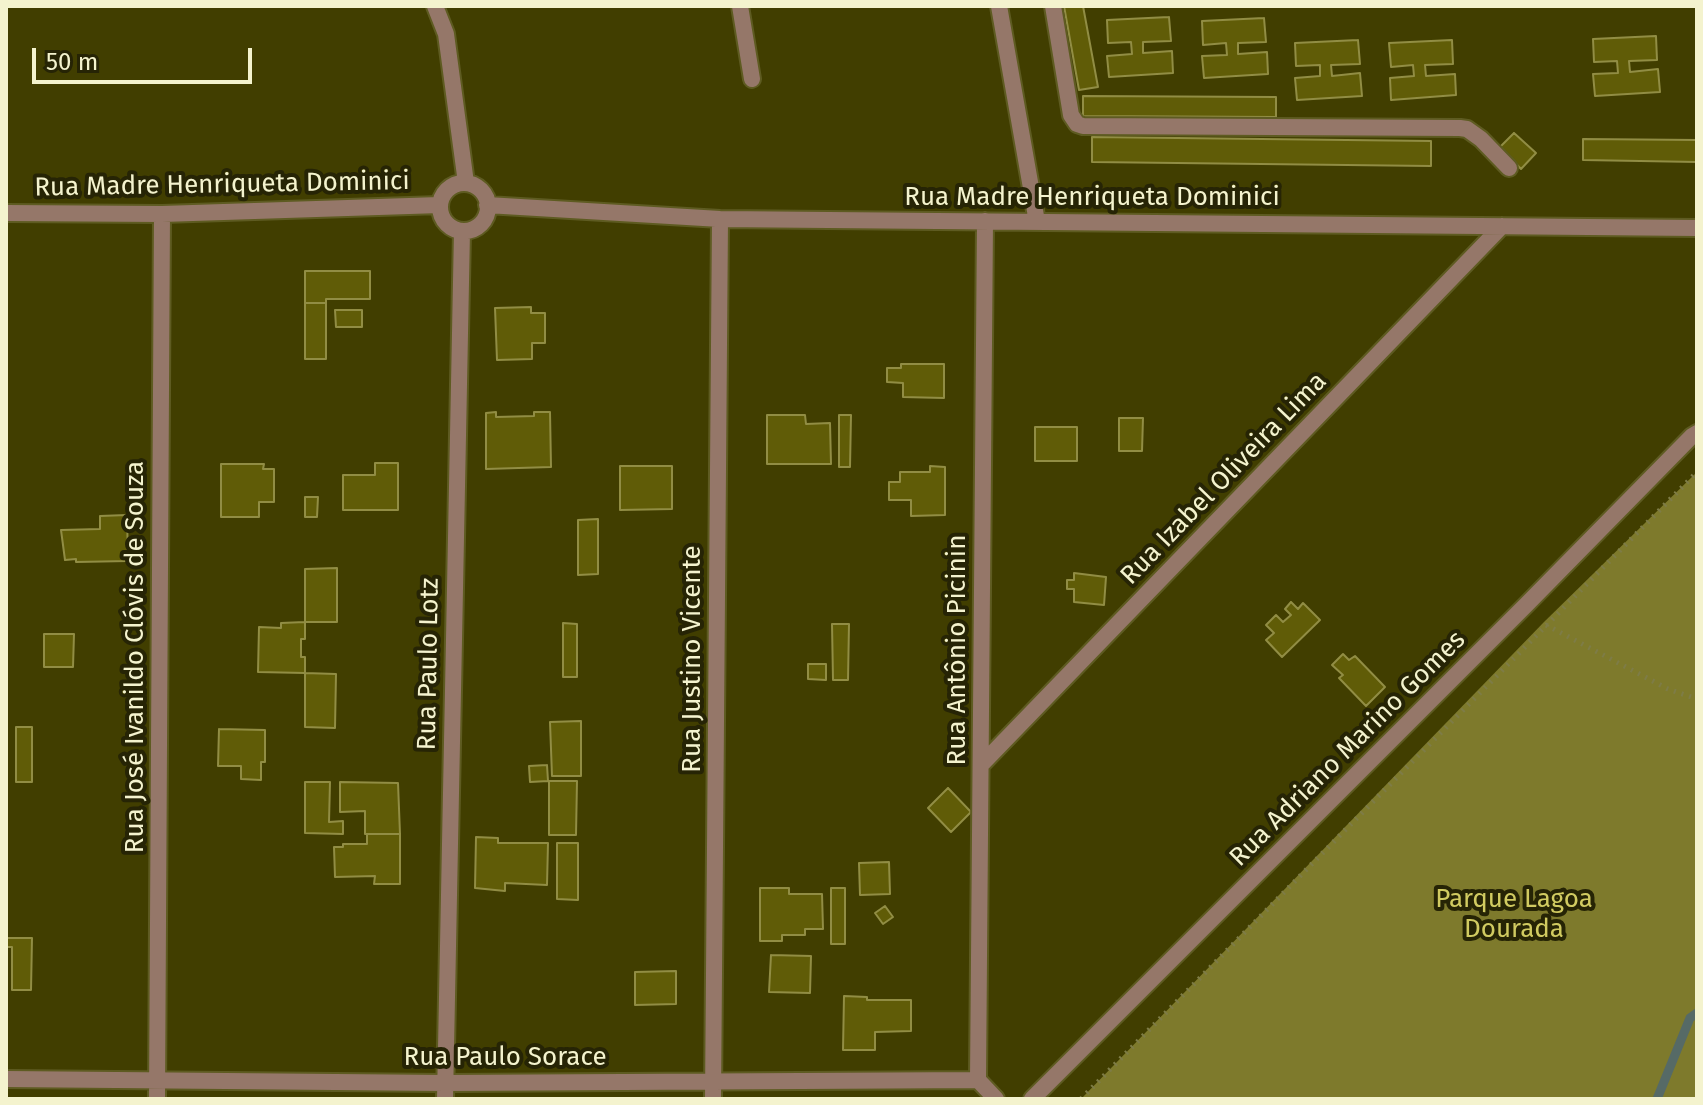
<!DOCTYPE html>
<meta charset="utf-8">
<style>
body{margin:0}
#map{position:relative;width:1703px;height:1105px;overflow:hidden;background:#413e00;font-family:"Fira Sans",sans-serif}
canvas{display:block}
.frame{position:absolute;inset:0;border:8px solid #f4f3ce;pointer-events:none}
.scale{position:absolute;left:32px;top:48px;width:220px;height:36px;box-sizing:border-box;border:4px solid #f4f3ce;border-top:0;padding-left:10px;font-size:24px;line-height:28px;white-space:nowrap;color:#f4f3ce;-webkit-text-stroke:6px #262405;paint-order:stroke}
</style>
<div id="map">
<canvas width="1703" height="1105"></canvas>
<div class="frame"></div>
<div class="scale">50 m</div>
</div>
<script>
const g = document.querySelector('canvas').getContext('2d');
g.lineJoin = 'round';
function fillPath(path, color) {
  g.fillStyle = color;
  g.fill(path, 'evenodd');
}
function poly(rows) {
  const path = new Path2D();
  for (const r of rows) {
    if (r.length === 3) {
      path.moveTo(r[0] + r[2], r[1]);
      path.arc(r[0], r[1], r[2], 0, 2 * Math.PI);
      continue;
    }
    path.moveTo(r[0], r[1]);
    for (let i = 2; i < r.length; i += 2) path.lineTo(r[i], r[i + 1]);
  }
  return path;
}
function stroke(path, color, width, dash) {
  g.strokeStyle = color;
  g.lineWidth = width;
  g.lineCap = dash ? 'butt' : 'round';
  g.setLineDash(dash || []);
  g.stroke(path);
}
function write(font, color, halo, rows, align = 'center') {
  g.font = font + ' "Fira Sans",sans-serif';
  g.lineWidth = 8;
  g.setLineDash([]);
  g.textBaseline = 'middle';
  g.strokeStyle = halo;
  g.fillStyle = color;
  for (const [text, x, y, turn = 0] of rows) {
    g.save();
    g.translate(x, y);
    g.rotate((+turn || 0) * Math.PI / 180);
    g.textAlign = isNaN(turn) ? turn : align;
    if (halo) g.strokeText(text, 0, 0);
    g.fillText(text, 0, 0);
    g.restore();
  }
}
fillPath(poly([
 [1697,472,1697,1099,1081,1099,1544,622]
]), '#7e7a2c');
stroke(poly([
 [1657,1099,1690,1018,1697,1013]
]), '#566a66', 9);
const building = poly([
 [1064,6,1083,6,1098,87,1079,90,1064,6],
 [1169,17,1171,41,1143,42,1143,53,1172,51,1173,73,1109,77,1107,56,1132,54,1131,42,1108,43,1107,20,1169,17],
 [1264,18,1266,42,1238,43,1238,54,1267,52,1268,74,1204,78,1202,56,1227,55,1226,43,1203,45,1202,21,1264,18],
 [1656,36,1657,60,1629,61,1630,72,1658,69,1660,92,1595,96,1593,74,1618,73,1617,61,1594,62,1593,39,1656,36],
 [1358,40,1360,64,1331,65,1332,76,1360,73,1362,96,1297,100,1295,78,1320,76,1320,65,1296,66,1295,43,1358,40],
 [1452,40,1453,64,1425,65,1426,76,1455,74,1456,95,1391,100,1390,78,1414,76,1413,65,1391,67,1389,43,1452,40],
 [1083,96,1276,97,1276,117,1083,116,1083,96],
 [1514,133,1536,153,1521,169,1500,147,1514,133],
 [1092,137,1431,141,1431,166,1092,162,1092,137],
 [1583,139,1697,140,1697,162,1583,160,1583,139],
 [305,271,370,271,370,299,326,299,326,303,305,303,305,271],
 [305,303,326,303,326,359,305,359,305,303],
 [531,307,531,313,545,313,545,343,532,343,532,359,497,360,495,308,531,307],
 [335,310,362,310,362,327,336,327,335,310],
 [901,364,944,364,944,398,903,397,903,383,887,382,887,368,901,368,901,364],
 [496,412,496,417,534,416,534,412,550,412,551,467,486,469,486,413,496,412],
 [767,415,805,415,806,424,830,423,831,464,767,464,767,415],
 [839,415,851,415,850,467,839,467,839,415],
 [1119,418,1143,418,1142,451,1119,451,1119,418],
 [1035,427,1077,427,1077,461,1035,461,1035,427],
 [375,463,398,463,398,510,343,510,343,475,375,475,375,463],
 [221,464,264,464,263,469,274,469,274,502,259,502,259,517,221,517,221,464],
 [620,466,672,466,672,509,620,510,620,466],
 [930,466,945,467,945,515,911,516,911,500,889,500,889,482,900,482,900,472,930,472,930,466],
 [305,497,318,497,317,517,305,517,305,497],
 [127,515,128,561,76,562,76,559,65,560,61,530,100,529,100,516,127,515],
 [598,519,598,574,578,575,578,520,598,519],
 [337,568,337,622,305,622,305,569,337,568],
 [1074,573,1106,577,1104,605,1074,602,1074,589,1067,589,1067,580,1074,580,1074,573],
 [1291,602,1298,609,1303,603,1320,620,1282,657,1266,640,1274,633,1266,625,1276,615,1283,622,1291,615,1285,609,1291,602],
 [305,622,305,639,301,639,301,657,305,657,305,673,258,672,259,627,281,628,281,623,305,622],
 [563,623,577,624,577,677,563,677,563,623],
 [832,624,849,624,848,680,833,680,832,624],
 [44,634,74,634,73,667,44,667,44,634],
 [1343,654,1349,660,1355,656,1385,687,1366,706,1339,678,1343,675,1332,665,1343,654],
 [808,664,826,664,826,680,808,679,808,664],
 [305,673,336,674,335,728,305,727,305,673],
 [581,721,581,776,552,776,550,722,581,721],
 [16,727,32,727,32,782,16,782,16,727],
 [219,729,265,730,265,762,261,762,261,780,241,779,241,766,218,766,219,729],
 [547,765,548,781,530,782,529,766,547,765],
 [549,781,577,781,576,835,549,835,549,781],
 [305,782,330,782,329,822,343,821,343,834,305,833,305,782],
 [340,782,398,783,400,834,365,834,365,811,340,812,340,782],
 [948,788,971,812,951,832,928,808,948,788],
 [367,834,400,834,400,884,374,884,375,876,335,877,334,847,343,847,343,844,367,844,367,834],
 [476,837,498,838,498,843,548,843,547,885,505,883,505,891,475,888,476,837],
 [557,843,578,843,578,900,557,899,557,843],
 [889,862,890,894,860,895,859,863,889,862],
 [760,888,789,888,789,894,822,894,823,929,805,929,805,935,782,935,782,941,760,941,760,888],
 [831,888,845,888,845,944,831,944,831,888],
 [885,906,893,917,883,924,875,913,885,906],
 [6,938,32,938,31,990,12,990,12,947,6,947,6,938],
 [771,955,811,956,810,993,769,992,771,955],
 [676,971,676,1004,635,1005,635,972,676,971],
 [844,996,867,997,867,1000,911,1000,911,1031,875,1032,875,1050,843,1050,844,996]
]);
fillPath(building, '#605c07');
stroke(building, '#918d44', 2);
const lane = poly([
 [1053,6,1071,115,1077,124,1083,126,1460,128,1467,129,1481,139,1509,168]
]);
const street = poly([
 [435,6,446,34,466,183],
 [740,6,752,79],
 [999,6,1037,222],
 [464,207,24],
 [487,205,720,219,1697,228],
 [6,213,162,214,440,205],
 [981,765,1502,226],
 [6,1079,445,1083,978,1080,996,1099],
 [978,1080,985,221],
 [157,1099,162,214],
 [445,1099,462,231],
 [713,1099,720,219],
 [1032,1099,1526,605,1692,436,1697,433]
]);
stroke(lane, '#5e5b21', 20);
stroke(street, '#5e5b21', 20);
stroke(poly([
 [1546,625,1668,689,1697,699],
 [1081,1099,1697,472]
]), '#7e7c46', 5, [2, 6]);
stroke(lane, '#957769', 16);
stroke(street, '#957769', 16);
write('26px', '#f4f3ce', '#262405', [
 ["Rua Madre Henriqueta Dominici",222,185,-1],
 ["Rua Madre Henriqueta Dominici",1092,198],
 ["Rua Izabel Oliveira Lima",1224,479,-46],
 ["Rua Antônio Picinin",958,650,-90],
 ["Rua José Ivanildo Clóvis de Souza",136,657,-90],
 ["Rua Justino Vicente",693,659,-90],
 ["Rua Paulo Lotz",429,664,-89],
 ["Rua Adriano Marino Gomes",1348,749,-45],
 ["Rua Paulo Sorace",505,1058]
]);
write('26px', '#d1cb61', '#262405', [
 ["Parque Lagoa",1514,900],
 ["Dourada",1514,930]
]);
</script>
